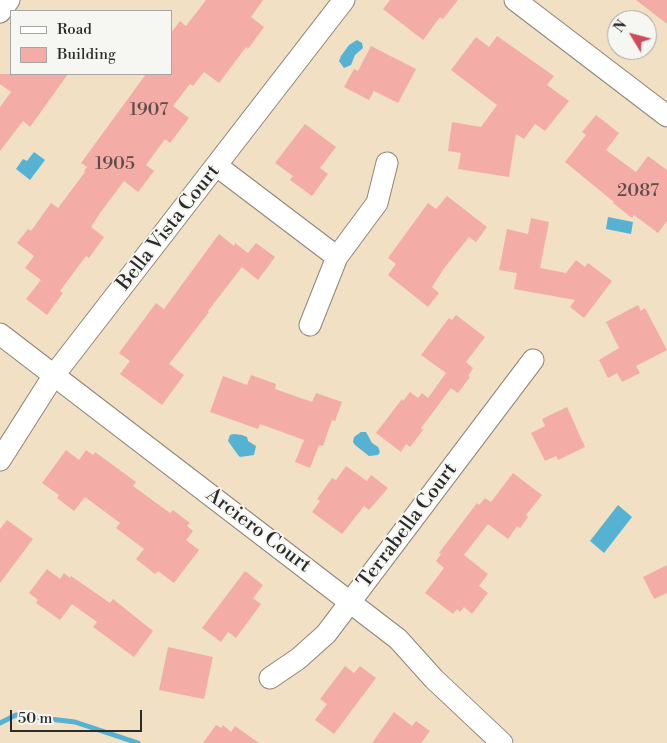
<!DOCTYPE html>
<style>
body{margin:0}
#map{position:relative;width:667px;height:743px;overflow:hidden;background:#f1e0c4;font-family:"Libre Bodoni",serif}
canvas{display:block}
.legend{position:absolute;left:10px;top:10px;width:162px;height:65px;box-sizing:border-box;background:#f6f6f2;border:1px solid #a5a5a2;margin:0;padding:6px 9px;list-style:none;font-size:15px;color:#2b2b2b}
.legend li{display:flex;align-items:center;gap:10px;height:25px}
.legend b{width:25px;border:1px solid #a5a5a2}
.north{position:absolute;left:607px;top:10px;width:50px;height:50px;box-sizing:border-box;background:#f6f6f2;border:1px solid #a5a5a2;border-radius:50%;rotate:307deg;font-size:14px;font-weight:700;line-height:20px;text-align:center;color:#2b2b2b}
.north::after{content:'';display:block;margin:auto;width:18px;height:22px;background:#d1495b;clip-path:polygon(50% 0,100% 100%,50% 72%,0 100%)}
.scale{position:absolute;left:10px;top:710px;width:132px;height:22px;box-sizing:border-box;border:2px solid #2b2b2b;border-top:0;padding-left:6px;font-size:15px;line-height:18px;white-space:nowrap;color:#2b2b2b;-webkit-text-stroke:4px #f6f6f2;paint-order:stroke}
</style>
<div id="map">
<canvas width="667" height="743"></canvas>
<ul class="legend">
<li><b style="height:6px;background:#fff"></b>Road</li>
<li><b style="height:14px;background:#f3ada6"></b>Building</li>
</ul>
<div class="north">N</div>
<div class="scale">50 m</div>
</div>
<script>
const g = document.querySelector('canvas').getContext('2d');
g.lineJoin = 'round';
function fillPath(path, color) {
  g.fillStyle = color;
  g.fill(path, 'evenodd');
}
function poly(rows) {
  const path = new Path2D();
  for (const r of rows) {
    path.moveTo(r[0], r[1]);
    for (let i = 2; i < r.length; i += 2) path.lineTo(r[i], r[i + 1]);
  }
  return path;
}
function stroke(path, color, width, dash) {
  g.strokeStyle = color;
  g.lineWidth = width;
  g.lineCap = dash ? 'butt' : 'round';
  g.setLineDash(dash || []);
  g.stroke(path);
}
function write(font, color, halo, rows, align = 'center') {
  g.font = font + ' "Libre Bodoni",serif';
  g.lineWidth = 4;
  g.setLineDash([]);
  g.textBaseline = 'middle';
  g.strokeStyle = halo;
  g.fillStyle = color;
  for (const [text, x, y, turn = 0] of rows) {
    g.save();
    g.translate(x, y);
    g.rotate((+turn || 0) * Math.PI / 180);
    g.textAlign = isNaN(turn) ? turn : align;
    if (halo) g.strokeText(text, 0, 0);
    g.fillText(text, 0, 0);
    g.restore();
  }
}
fillPath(poly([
 [357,40,362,43,363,48,355,55,351,65,344,68,339,61,341,56,349,45],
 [34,152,45,160,30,180,16,169,23,159,27,161],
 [608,217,633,222,631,234,606,229],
 [361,432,366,432,372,443,378,447,380,452,378,455,369,456,355,445,353,442,354,437],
 [234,434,242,435,247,437,248,441,256,446,254,455,240,457,238,455,228,441,230,435],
 [618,505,632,517,604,553,590,541]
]), '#55b2d3');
stroke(poly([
 [0,723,16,715,75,722,138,743]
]), '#55b2d3', 5);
fillPath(poly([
 [206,0,263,0,251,17,264,27,248,49,246,47,219,83,204,72,193,86,190,84,173,106,189,118,170,143,165,139,146,165,154,171,138,192,124,181,100,213,91,227,104,237,89,258,86,256,60,291,63,293,47,315,26,299,41,280,25,268,34,256,17,243,28,229,31,231,51,203,58,208,85,172,84,171,87,167,81,163,146,74,171,74,171,33,180,21,186,26],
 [390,0,458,0,443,19,440,17,423,40,383,9],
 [636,0,667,0,667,24],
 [497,36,554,76,547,85,569,101,545,131,535,124,524,139,516,134,509,177,458,169,461,153,448,151,452,122,481,127,497,105,451,70,476,37,489,47],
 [371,46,416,69,398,103,374,91,369,100,344,87,354,69,358,71],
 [0,74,68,74,30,127,23,121,0,151,0,107,11,92,0,84],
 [596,115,619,133,606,150,636,172,648,156,667,170,667,221,658,233,634,215,632,218,613,203,614,202,565,162,586,135,582,132],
 [305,124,336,147,320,168,328,174,312,196,290,180,293,176,275,163],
 [447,196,487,227,476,242,469,237,445,267,432,287,439,293,428,307,388,275,396,264,388,258,428,203,436,209],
 [531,218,549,222,540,268,566,273,576,260,585,267,588,263,612,281,584,318,570,307,575,300,514,289,517,273,499,270,507,229,528,234],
 [219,234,234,246,235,243,248,253,256,243,275,257,258,280,242,267,208,311,209,312,169,364,184,375,162,405,120,374,130,361,119,353,156,303,164,309],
 [638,305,641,311,645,308,667,350,636,366,640,373,622,382,617,373,608,378,599,360,619,348,606,322],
 [456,315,485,337,466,362,473,368,468,376,470,377,458,393,451,388,421,428,423,430,410,447,406,444,401,452,376,433,402,399,403,401,410,392,418,398,422,393,428,398,446,373,421,355,449,318,452,320],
 [251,375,276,384,275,389,312,402,316,393,342,402,335,421,332,420,323,446,319,445,310,468,295,462,304,440,260,424,258,429,210,412,223,376,247,385],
 [567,407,585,447,558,460,556,456,545,461,531,433,545,426,542,419],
 [66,450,79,460,86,450,93,455,95,452,136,482,133,486,170,513,173,510,190,523,187,526,193,531,186,540,199,550,174,583,158,571,155,574,136,559,144,549,116,528,120,523,85,497,74,511,57,498,59,495,42,483],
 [346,466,367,481,371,475,388,488,369,510,364,506,342,534,312,512,320,501,317,499,332,478,336,480],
 [513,473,542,495,526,515,528,517,520,528,517,526,508,539,488,524,464,555,488,574,479,586,488,593,472,614,464,607,460,612,457,609,453,614,425,593,444,568,436,561,441,554,439,553,477,503,479,505,485,498,491,502],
 [7,520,33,539,0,583,0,529],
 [667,565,667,593,654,599,643,577],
 [47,569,60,579,64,573,70,578,71,576,110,603,113,599,153,631,134,657,93,627,97,622,72,604,60,620,36,603,38,600,29,593],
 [245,571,263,585,253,598,261,604,236,638,228,632,221,642,202,628],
 [168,647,213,657,204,699,159,690],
 [345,666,354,673,360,666,376,678,334,734,315,720,327,704,320,699],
 [394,712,412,726,416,721,430,731,421,743,372,743],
 [216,725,221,728,223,725,231,732,235,726,259,743,203,743]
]), '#f3ada6');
const street = poly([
 [515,0,667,116],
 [0,12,9,0],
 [217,166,337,257],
 [310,325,337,257,377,203,387,163],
 [0,334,398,639,434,679,502,743],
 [0,460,54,375,344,0],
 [270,678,298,659,326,634,533,360]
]);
stroke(street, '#8e8678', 23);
stroke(street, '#fff', 21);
write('18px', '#5d4c4a', null, [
 ["1907",149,111],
 ["1905",115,165],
 ["2087",638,192]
]);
write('20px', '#2b2b2b', '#f6f6f2', [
 ["Bella Vista Court",169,228,-52],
 ["Terrabella Court",408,526,-53],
 ["Arciero Court",258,531,37]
]);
</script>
